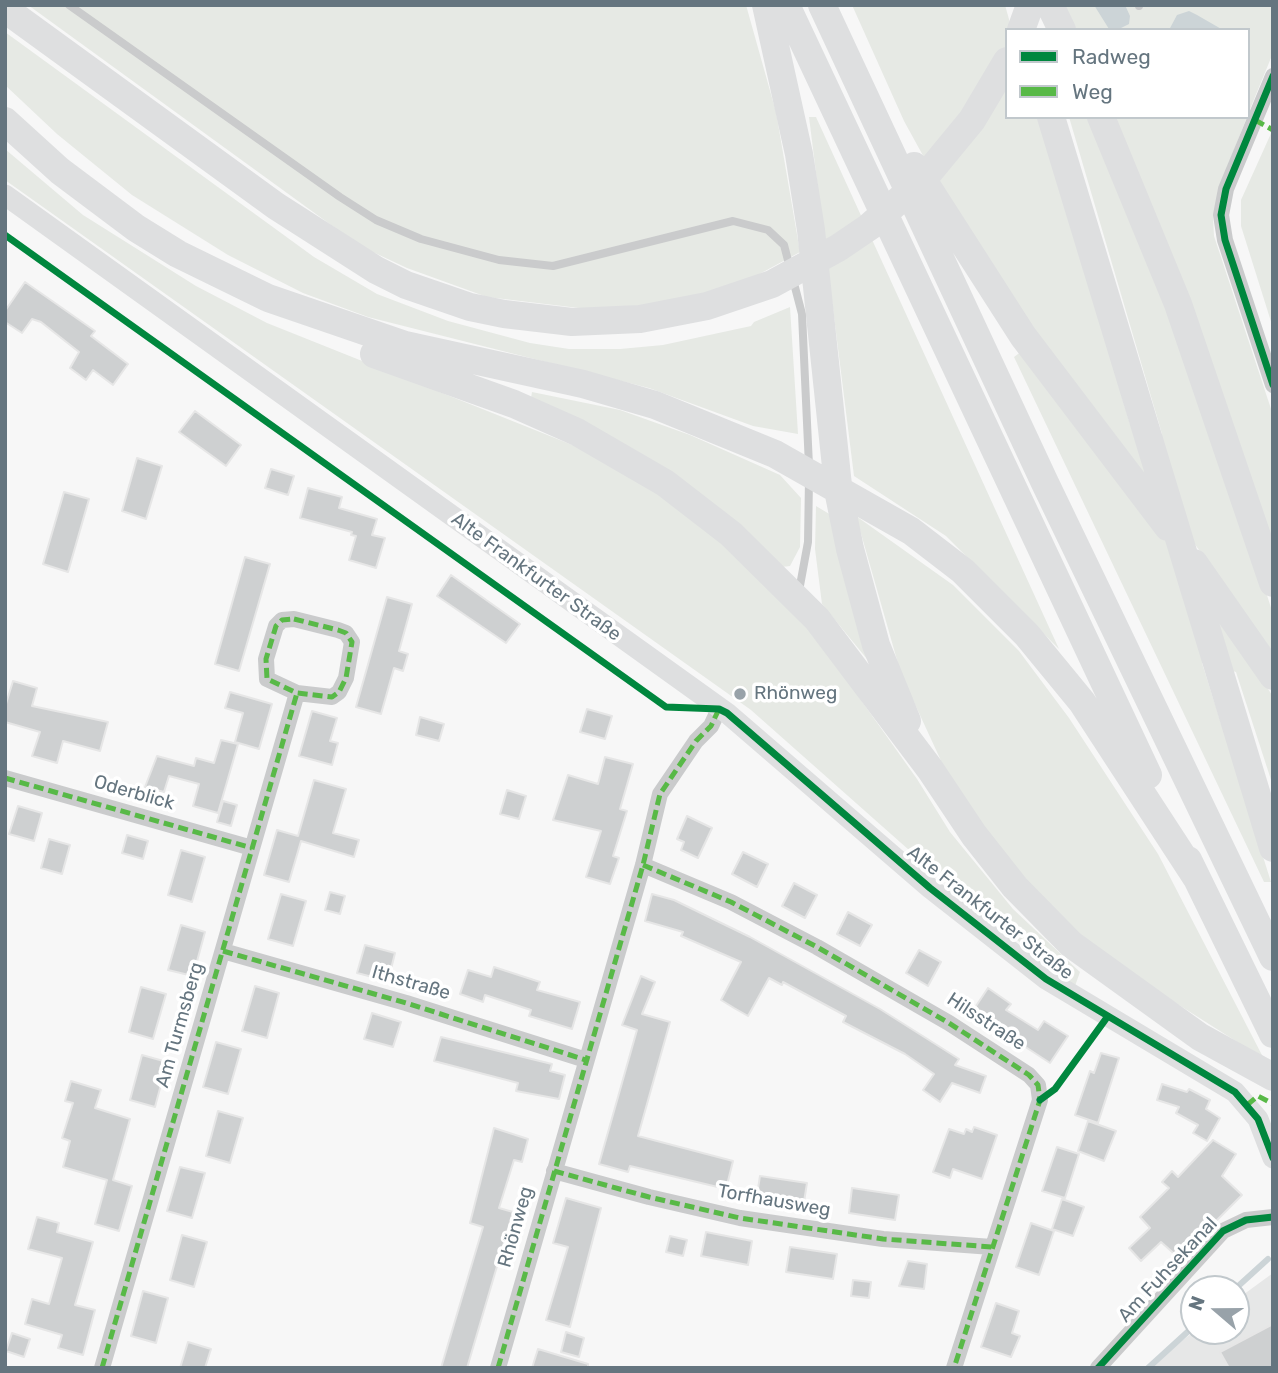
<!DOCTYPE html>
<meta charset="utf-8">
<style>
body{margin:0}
#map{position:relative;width:1278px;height:1373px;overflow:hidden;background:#f7f7f7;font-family:Rubik,sans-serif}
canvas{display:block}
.frame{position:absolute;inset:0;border:7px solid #65757f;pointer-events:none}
.legend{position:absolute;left:1005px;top:28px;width:245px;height:91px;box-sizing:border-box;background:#fff;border:2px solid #c1c8cc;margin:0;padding:9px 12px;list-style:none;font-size:21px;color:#65757f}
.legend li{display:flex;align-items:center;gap:14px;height:35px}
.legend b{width:35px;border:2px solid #c1c8cc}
.north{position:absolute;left:1180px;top:1275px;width:70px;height:70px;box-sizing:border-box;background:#fff;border:2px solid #c1c8cc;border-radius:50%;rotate:290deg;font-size:19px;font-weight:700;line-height:28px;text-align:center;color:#65757f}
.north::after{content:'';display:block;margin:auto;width:24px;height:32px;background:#98a2a9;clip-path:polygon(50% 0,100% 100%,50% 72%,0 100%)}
</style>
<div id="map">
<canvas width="1278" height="1373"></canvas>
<div class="frame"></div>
<ul class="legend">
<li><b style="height:9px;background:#00873e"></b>Radweg</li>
<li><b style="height:9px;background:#58b947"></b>Weg</li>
</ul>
<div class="north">N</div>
</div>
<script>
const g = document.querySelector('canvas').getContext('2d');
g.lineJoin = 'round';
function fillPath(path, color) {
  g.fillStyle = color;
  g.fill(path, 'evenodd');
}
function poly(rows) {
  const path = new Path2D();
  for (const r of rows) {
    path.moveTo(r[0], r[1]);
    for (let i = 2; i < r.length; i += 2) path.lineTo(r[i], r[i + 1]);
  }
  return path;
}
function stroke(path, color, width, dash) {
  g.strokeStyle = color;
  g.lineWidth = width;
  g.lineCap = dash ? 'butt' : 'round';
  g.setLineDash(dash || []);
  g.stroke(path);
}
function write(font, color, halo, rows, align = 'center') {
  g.font = font + ' Rubik,sans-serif';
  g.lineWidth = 7;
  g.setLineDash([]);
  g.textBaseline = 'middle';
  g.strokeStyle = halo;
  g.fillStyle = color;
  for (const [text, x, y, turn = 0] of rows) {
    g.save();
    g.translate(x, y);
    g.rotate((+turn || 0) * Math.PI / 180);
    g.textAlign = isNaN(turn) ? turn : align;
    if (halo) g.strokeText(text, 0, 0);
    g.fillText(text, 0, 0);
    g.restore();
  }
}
fillPath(poly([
 [1273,1273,1273,1368,1145,1368,1195,1331,1236,1331,1236,1300]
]), '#e6e7e7');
fillPath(poly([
 [28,5,746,5,776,112,800,252,719,296,604,311,487,297,407,268,360,246],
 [852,5,1005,5,1012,30,1007,30,1007,117,1039,117,1130,424,1162,434,1069,117,1090,117,1167,307,1265,589,1273,614,1273,659,1237,602,1140,469,1084,403,943,192,904,121],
 [1058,5,1273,5,1273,53,1248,114,1248,30,1070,30],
 [5,32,314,257,377,294,448,321,530,343,569,349,620,349,663,345,751,326,754,322,790,307,798,434,753,426,649,388,368,317,303,293,228,255,132,195,57,134,5,85],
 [809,117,816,117,1059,649,946,536,854,476],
 [1110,117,1247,117,1220,185,1213,218,1214,236,1273,415,1273,553],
 [1273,129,1273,328,1241,226,1241,200],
 [5,149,83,215,196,286,267,323,575,446,656,489,746,562,807,624,917,779,950,832,1013,909,1080,972,1075,986,953,889,751,710,5,180],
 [1022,351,1225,618,1273,697,1273,786,1236,672,1202,663,1271,882,1264,882,1014,357],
 [532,392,620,410,690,435,780,475,801,498,800,547,790,566,782,567,531,398],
 [816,506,836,518,867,659,822,604,815,549],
 [856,516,953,585,1019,651,1069,718,1158,854,1264,1059,1146,984,1071,930,1020,875,949,778,901,674]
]), '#e6e9e4');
fillPath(poly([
 [1094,5,1125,5,1130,16,1129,24,1117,30,1109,29],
 [1189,11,1197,15,1223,30,1169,30,1177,15]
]), '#ccd4d7');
stroke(poly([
 [1235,1289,1268,1259],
 [1148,1368,1194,1326]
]), '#ccd4d7', 6);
const building = poly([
 [25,282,95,331,91,336,128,364,113,385,93,370,86,380,70,368,79,352,41,322,32,319,22,333,5,322,5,311,25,282],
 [195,411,241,445,226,466,179,432,195,411],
 [137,458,162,466,146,519,122,511,137,458],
 [271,469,294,476,288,495,265,488,271,469],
 [308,488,342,497,339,508,377,519,372,535,385,538,376,568,349,560,356,536,351,535,352,532,300,518,308,488],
 [64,492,89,499,68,572,43,564,64,492],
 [245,557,270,564,239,671,215,664,245,557],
 [451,575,520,624,506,643,437,596,451,575],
 [387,597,412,604,399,651,408,654,403,671,394,668,381,714,356,707,387,597],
 [13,681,37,688,32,706,108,722,100,751,63,741,57,763,32,756,40,732,5,722,5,707,13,681],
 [230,692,272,704,259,749,235,742,243,713,225,708,230,692],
 [587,709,612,716,605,739,580,732,587,709],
 [312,711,337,718,330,741,338,743,332,765,299,756,312,711],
 [420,717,444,724,439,741,416,735,420,717],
 [221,740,238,744,218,813,193,806,199,784,169,776,164,792,145,787,157,756,194,766,196,758,214,763,221,740],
 [605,757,633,764,620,809,627,811,613,856,619,858,610,884,586,877,601,831,553,820,568,775,598,784,605,757],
 [314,780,346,789,333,833,359,840,354,857,301,841,289,882,264,875,277,830,298,836,314,780],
 [507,790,526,796,519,819,500,814,507,790],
 [223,801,237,805,231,826,217,822,223,801],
 [18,806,42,813,34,841,9,834,18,806],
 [687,816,712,828,698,858,681,850,684,842,677,839,687,816],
 [127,835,148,841,143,859,122,853,127,835],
 [49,839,70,845,62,874,41,868,49,839],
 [181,850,205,857,192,902,168,895,181,850],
 [743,852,768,864,757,887,732,874,743,852],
 [794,883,817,895,805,918,782,906,794,883],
 [330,892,345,896,340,914,325,910,330,892],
 [281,894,306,901,293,946,268,939,281,894],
 [652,894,674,900,750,937,880,1009,959,1059,955,1065,986,1076,980,1093,952,1083,940,1102,923,1090,934,1074,905,1054,843,1022,846,1016,783,982,782,985,769,978,748,1016,734,1008,721,1000,741,962,681,936,683,932,645,921,652,894],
 [848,912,872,925,860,946,837,934,848,912],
 [181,925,205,932,193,976,168,970,181,925],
 [365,945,395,953,388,981,357,973,365,945],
 [919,950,941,962,928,986,906,973,919,950],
 [494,967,540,982,537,990,580,1002,572,1029,529,1016,531,1010,485,995,483,1002,460,994,468,970,491,977,494,967],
 [641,976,655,982,642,1014,670,1022,638,1136,733,1161,726,1189,630,1166,628,1172,599,1164,637,1030,622,1025,641,976],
 [255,986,279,993,267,1038,242,1031,255,986],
 [141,987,166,994,153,1039,129,1032,141,987],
 [988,988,1011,1004,1006,1010,1038,1030,1044,1021,1068,1036,1050,1063,972,1012,988,988],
 [372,1013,401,1022,393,1047,364,1039,372,1013],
 [441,1037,552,1064,550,1071,565,1075,559,1099,516,1091,518,1083,434,1061,441,1037],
 [216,1042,241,1049,228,1094,203,1087,216,1042],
 [1101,1053,1119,1058,1098,1123,1075,1115,1090,1071,1094,1073,1101,1053],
 [142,1055,167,1062,155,1107,130,1100,142,1055],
 [71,1081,101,1090,95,1108,130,1119,113,1180,132,1186,119,1231,95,1224,107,1180,63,1167,70,1141,62,1138,73,1103,65,1101,71,1081],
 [1162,1084,1187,1092,1189,1089,1210,1100,1206,1109,1220,1118,1207,1141,1193,1133,1198,1125,1176,1113,1179,1107,1157,1100,1162,1084],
 [218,1111,243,1118,230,1163,206,1156,218,1111],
 [1088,1121,1116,1131,1104,1161,1078,1151,1088,1121],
 [974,1127,997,1135,982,1179,953,1169,950,1178,933,1172,949,1129,964,1134,966,1129,972,1132,974,1127],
 [494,1128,528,1139,522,1162,514,1160,499,1208,513,1212,467,1368,441,1368,483,1227,470,1223,494,1128],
 [1213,1140,1236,1154,1222,1176,1242,1195,1179,1258,1161,1242,1141,1261,1129,1248,1150,1228,1140,1217,1169,1188,1162,1182,1172,1171,1178,1177,1213,1140],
 [1057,1147,1079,1154,1065,1198,1042,1191,1057,1147],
 [180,1167,205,1173,192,1218,167,1211,180,1167],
 [760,1176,807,1183,803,1208,756,1201,760,1176],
 [852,1188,899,1195,895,1220,849,1213,852,1188],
 [566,1198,601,1208,570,1327,546,1320,568,1247,553,1243,566,1198],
 [1062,1199,1084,1207,1073,1236,1052,1229,1062,1199],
 [37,1217,59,1223,57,1232,93,1242,75,1305,95,1310,83,1355,58,1348,62,1335,25,1324,32,1299,49,1304,62,1258,28,1249,37,1217],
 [1031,1223,1054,1231,1039,1275,1016,1267,1031,1223],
 [706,1232,752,1241,748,1265,701,1256,706,1232],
 [182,1235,207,1242,194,1287,170,1280,182,1235],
 [670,1236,687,1240,683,1256,666,1252,670,1236],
 [790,1247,837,1254,833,1279,786,1272,790,1247],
 [908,1261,927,1264,924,1289,899,1286,908,1261],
 [853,1280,871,1282,869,1298,851,1296,853,1280],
 [143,1291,168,1298,156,1343,131,1336,143,1291],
 [996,1303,1019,1311,1012,1333,1020,1336,1011,1357,981,1347,996,1303],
 [1273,1324,1273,1368,1229,1368,1220,1352,1273,1324],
 [566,1332,584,1338,579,1357,561,1352,566,1332],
 [12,1333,30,1339,24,1357,6,1351,12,1333],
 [188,1342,211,1349,205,1368,180,1368,188,1342],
 [538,1349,588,1364,588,1368,532,1368,538,1349]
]);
fillPath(building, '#ced0d1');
stroke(building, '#e6e6e6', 2);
stroke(poly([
 [69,5,340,197,376,220,421,239,499,260,553,266,733,221,768,230,784,245,802,314,809,466],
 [1139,5,1139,6],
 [799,591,808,542,809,479]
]), '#cacbcc', 8);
stroke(poly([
 [1273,76,1226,189,1221,215,1225,240,1273,385],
 [294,619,338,630,346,633,352,642,346,678,339,692,332,697,297,693,267,679,266,659,276,626,282,620,294,619],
 [5,778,252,848],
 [643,865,731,902,817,947,949,1023,1029,1075,1038,1085,1040,1100,954,1368],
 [223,951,406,1003,586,1060],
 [554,1171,649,1197,740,1218,883,1239,992,1247],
 [102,1368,297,693],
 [498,1368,643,865,660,794,696,741,711,726,719,709],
 [1098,1368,1223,1231,1246,1220,1273,1217]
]), '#cacbcc', 16);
stroke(poly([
 [5,195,727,713,930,888,1046,979,1235,1092,1258,1119,1273,1158]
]), '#dedfe0', 21);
stroke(poly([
 [766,5,799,154,811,230,839,495,850,549,876,645,907,721],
 [786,5,1148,775],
 [822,5,1045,483,1273,957],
 [1050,5,1062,30],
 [5,9,276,206,376,270,406,285,470,307,504,314,572,322,640,319,707,306,772,284,838,248,869,227,925,177,972,120,1007,61],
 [1021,30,1030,5],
 [1051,117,1273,848],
 [1101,117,1178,304,1273,583],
 [5,121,60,171,136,228,178,254,268,298,405,345,583,384,655,405,775,454,911,531,963,571,1027,635,1082,702,1196,877],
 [914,166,1023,336,1168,527],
 [374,354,514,404,577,432,665,483,731,534,817,619,930,769,974,835,1015,887,1071,944,1200,1037,1273,1077],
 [1194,563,1273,676],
 [1188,860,1273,1034]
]), '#dedfe0', 28);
stroke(poly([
 [1255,120,1273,130],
 [294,619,338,630,346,633,352,642,346,678,339,692,332,697,297,693,267,679,266,659,276,626,282,620,294,619],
 [5,778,252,848],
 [643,865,731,902,817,947,949,1023,1029,1075,1038,1085,1040,1100,954,1368],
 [223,951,406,1003,586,1060],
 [1247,1105,1258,1096,1273,1104],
 [554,1171,649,1197,740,1218,883,1239,992,1247],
 [102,1368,297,693],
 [498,1368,643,865,660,794,696,741,711,726,719,709,716,708]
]), '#58b947', 5, [10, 5]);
stroke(poly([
 [1273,76,1226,189,1221,215,1225,240,1273,385],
 [5,235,666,707,719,709,727,713,930,888,1046,979,1235,1092,1258,1119,1273,1158],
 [1040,1100,1055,1089,1108,1016],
 [1098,1368,1223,1231,1246,1220,1273,1217]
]), '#00873e', 7);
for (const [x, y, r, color] of [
 [740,694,7,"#98a2a9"]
]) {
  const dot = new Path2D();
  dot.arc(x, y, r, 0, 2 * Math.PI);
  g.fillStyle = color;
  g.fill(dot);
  stroke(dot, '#fff', 2.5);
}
write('19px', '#65757f', '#fff', [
 ["Alte Frankfurter Straße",536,577,36],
 ["Oderblick",134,793,16],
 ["Alte Frankfurter Straße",990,913,38],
 ["Ithstraße",411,983,16],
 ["Hilsstraße",986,1022,33],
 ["Am Turmsberg",180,1025,-74],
 ["Torfhausweg",774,1201,10],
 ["Rhönweg",516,1227,-74],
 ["Am Fuhsekanal",1168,1270,-47]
]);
write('19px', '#65757f', '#fff', [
 ["Rhönweg",754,694]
], 'left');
</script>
